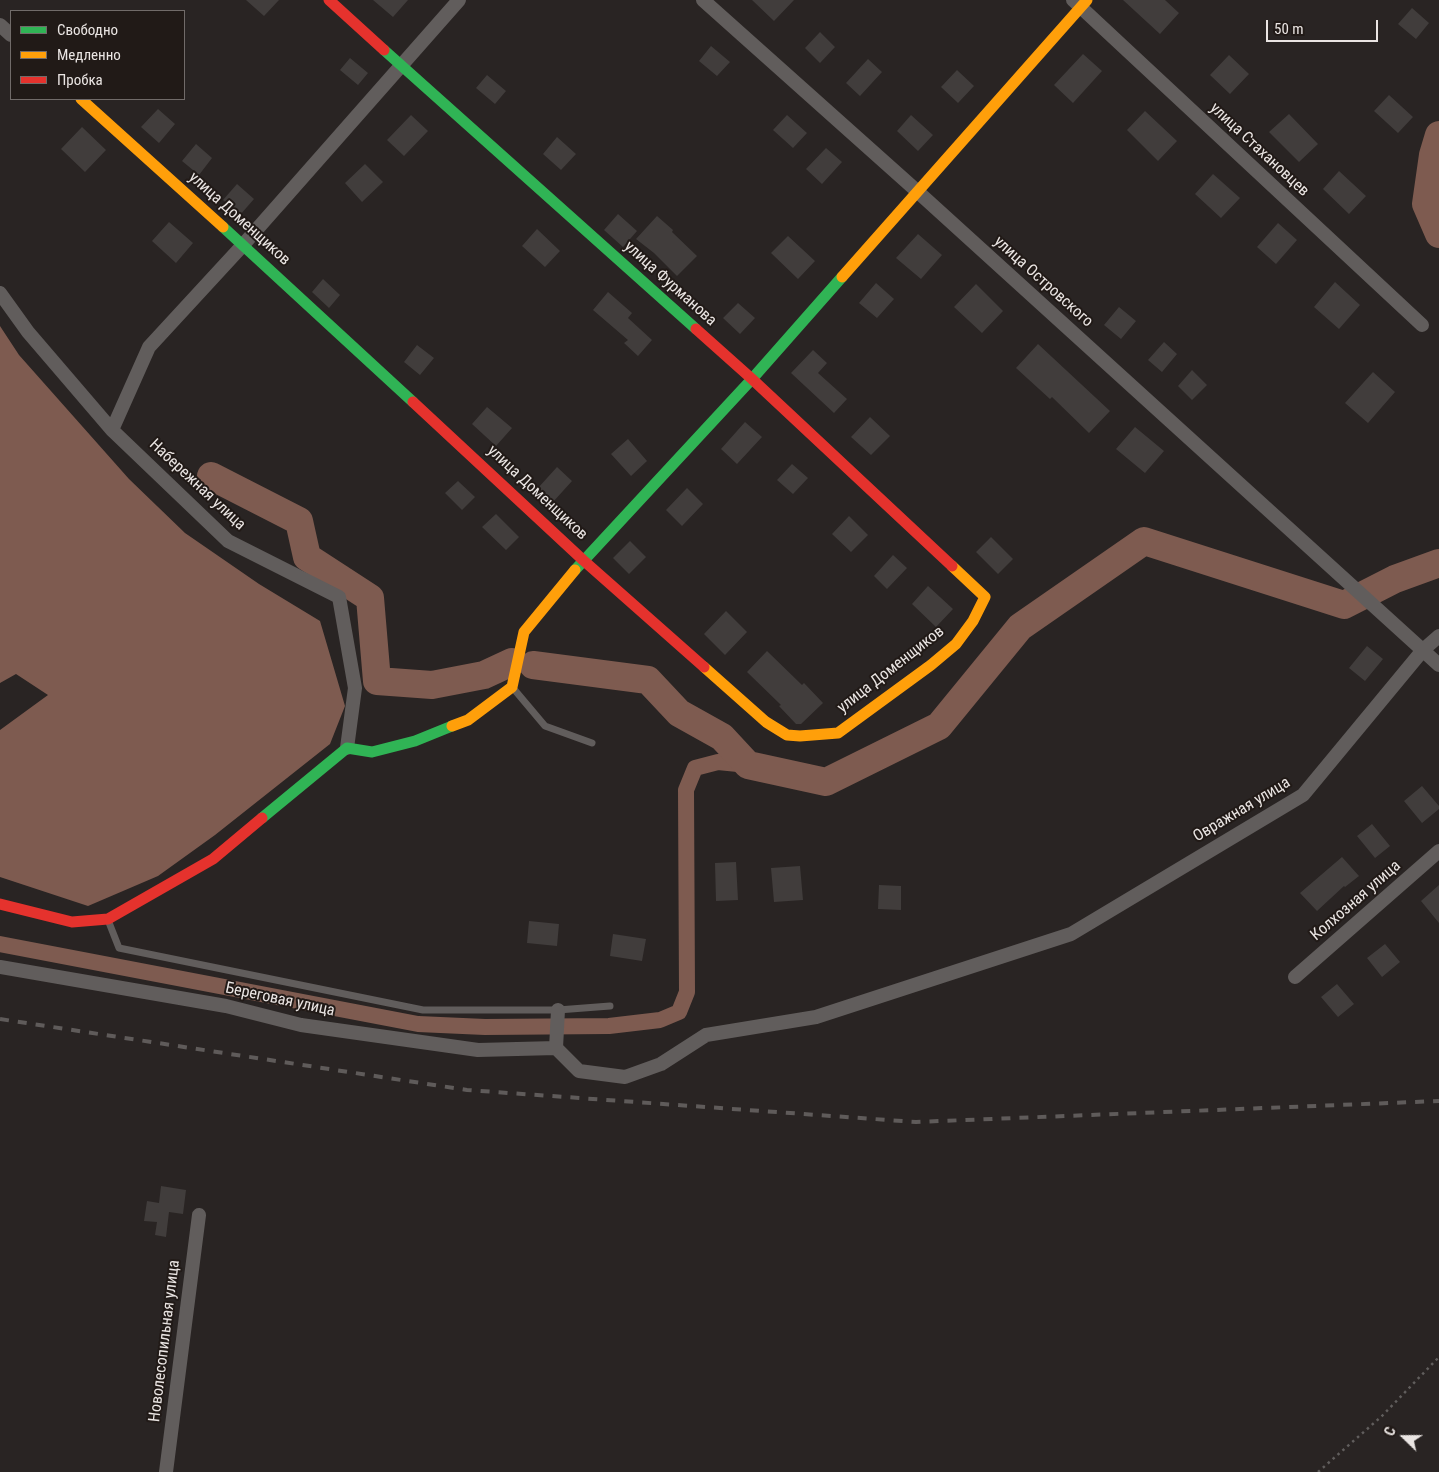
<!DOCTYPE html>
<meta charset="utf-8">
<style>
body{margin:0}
#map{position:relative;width:1439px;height:1472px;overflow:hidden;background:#292423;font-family:"Roboto Condensed",sans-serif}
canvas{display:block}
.legend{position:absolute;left:10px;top:10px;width:175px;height:90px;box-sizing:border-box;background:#211a17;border:1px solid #716b69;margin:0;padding:6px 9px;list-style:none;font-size:15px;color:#eae5e3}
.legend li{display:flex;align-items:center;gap:10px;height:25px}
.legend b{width:25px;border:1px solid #716b69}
.north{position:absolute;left:1379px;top:1412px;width:50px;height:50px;-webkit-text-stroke:4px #211a17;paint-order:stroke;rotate:292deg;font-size:14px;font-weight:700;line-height:20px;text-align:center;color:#eae5e3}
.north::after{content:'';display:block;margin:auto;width:18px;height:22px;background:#eae5e3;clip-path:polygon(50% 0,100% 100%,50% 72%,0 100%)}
.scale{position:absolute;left:1266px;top:20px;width:112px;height:22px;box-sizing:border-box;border:2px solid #eae5e3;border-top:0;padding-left:6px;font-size:15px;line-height:18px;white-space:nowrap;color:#eae5e3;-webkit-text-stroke:4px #211a17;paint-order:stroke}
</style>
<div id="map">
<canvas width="1439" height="1472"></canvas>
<ul class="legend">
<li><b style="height:6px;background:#30b455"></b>Свободно</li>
<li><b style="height:6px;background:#ff9f0a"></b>Медленно</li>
<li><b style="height:6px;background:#e5322d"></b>Пробка</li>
</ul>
<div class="north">С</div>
<div class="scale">50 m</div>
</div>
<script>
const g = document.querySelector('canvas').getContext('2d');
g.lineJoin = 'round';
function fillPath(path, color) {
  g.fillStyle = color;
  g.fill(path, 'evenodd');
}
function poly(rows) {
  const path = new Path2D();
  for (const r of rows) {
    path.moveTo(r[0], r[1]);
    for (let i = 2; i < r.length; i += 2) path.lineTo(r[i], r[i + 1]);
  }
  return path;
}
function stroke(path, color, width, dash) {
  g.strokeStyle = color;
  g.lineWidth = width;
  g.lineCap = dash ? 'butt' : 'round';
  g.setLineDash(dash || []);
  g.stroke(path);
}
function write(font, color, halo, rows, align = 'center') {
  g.font = font + ' "Roboto Condensed",sans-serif';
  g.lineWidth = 4;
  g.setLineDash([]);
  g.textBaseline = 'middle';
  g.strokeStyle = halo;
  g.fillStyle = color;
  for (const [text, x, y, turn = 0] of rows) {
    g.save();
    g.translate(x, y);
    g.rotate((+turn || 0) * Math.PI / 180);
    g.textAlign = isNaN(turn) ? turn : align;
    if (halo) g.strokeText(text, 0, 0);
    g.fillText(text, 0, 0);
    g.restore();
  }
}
fillPath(poly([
 [0,326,19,355,129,479,185,533,259,584,320,621,345,706,330,744,215,835,158,876,88,906,0,877,0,730,48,695,16,674,0,683]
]), '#7e5b50');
stroke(poly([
 [0,944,418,1024,485,1027,609,1026,660,1020,679,1012,687,992,686,790,695,768,718,762,748,765]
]), '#7e5b50', 16);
stroke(poly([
 [1439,135,1433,155,1426,204,1439,234],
 [211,476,299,521,307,557,370,598,377,681,432,685,484,675,512,662],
 [533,665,648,680,679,713,722,737,748,765,826,782,939,726,1020,627,1144,541,1344,605,1395,579,1439,563]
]), '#7e5b50', 28);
fillPath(poly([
 [246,0,279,0,264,16],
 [373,0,408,0,393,17],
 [752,0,794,0,774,21],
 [1123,0,1165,0,1179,13,1160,34],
 [1412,8,1429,23,1416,39,1398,24],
 [820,32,835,47,820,63,805,48],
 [711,46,730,62,717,76,699,61],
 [1083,54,1102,71,1073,103,1054,85],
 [1229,55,1249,74,1230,94,1210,75],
 [350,58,368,73,358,85,340,70],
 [868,59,882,72,860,96,846,83],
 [957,70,974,86,958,103,941,87],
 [487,75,506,91,495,104,476,88],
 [1389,95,1413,117,1398,133,1374,111],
 [158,109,175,124,159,143,141,127],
 [1145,111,1177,141,1158,161,1127,130],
 [1289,114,1318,144,1299,162,1269,132],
 [411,115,428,131,404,156,387,140],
 [787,115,807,133,793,148,773,130],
 [911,115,933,135,918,151,897,131],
 [82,127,106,150,85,172,61,149],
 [557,137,576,154,561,170,543,154],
 [196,144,212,158,199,175,182,161],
 [826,148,842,162,822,184,806,169],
 [365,164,383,182,362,202,345,183],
 [1339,171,1366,196,1349,214,1323,189],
 [1213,174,1240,198,1221,218,1195,194],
 [237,184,254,199,240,215,223,200],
 [618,214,637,231,623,247,604,230],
 [657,216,673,230,672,232,697,256,677,276,654,253,636,239],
 [169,222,193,243,176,263,152,241],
 [1278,223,1297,240,1276,264,1257,247],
 [537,229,560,251,545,267,522,246],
 [918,234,942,255,921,279,896,258],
 [788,236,815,261,798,279,771,253],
 [323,279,340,295,329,308,312,292],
 [1335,282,1360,305,1339,329,1314,307],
 [876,283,894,299,877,318,859,303],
 [976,284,1003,311,982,333,954,307],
 [608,292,632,313,628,318,652,340,638,356,624,343,628,340,593,310],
 [738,303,755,318,740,334,723,318],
 [1119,307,1136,321,1121,339,1104,325],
 [1164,342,1177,354,1162,372,1148,360],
 [1038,344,1110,411,1089,433,1052,397,1050,399,1016,368],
 [417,345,434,358,420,375,404,362],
 [813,350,827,363,818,373,847,399,834,413,791,373],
 [1192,370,1207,385,1192,400,1178,386],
 [1373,372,1395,392,1368,423,1345,403],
 [487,407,512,428,496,446,472,424],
 [870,417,890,436,871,455,851,437],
 [745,422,762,437,737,464,721,449],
 [1135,427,1164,451,1145,473,1116,449],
 [628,439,647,461,631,476,611,454],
 [792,464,808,478,793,494,777,480],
 [557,467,572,481,553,502,538,488],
 [458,481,475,497,462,510,445,493],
 [687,488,703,504,682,526,666,510],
 [496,514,519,537,506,550,482,527],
 [849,516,868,535,851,552,832,534],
 [991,537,1013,559,998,574,976,552],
 [630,541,646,557,629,574,613,558],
 [893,555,907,568,887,589,874,576],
 [928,586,953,609,936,627,912,604],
 [726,611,747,632,725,655,704,634],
 [1367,646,1383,659,1365,681,1349,668],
 [767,651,802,685,804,683,823,703,801,724,796,724,779,706,781,705,747,672],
 [1422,786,1439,806,1439,809,1422,823,1404,801],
 [1372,824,1390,846,1375,858,1357,836],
 [1342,857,1359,876,1345,887,1344,886,1317,911,1300,893],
 [736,862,738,900,716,901,715,863],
 [800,866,803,900,774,902,771,868],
 [879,885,901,886,901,910,878,909],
 [1439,885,1439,923,1421,901],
 [529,921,559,924,557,946,527,943],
 [613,934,646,939,642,961,610,956],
 [1385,944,1400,962,1382,977,1367,958],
 [1337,984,1354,1004,1338,1017,1321,997],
 [161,1186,186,1190,183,1214,169,1212,166,1237,155,1235,157,1222,144,1221,147,1201,159,1203]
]), '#413d3c');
stroke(poly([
 [1318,1472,1382,1416,1439,1357]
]), '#615e5d', 2.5, [2.5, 4]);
stroke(poly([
 [513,688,545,726,592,743],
 [108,920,119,948,423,1010,558,1010,610,1006]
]), '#615d5c', 7);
stroke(poly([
 [703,0,918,192,1439,665],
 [1073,0,1422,325],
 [0,25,11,35],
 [0,293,28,332,112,430,228,541,339,597,355,688,347,748],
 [112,430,149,347,243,245,459,0],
 [0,967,226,1006,301,1025,478,1050,556,1048],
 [1295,977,1439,851],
 [558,1010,556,1048,579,1071,625,1077,661,1064,706,1035,816,1017,1071,934,1303,795,1423,650,1439,636],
 [166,1472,199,1215]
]), '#615d5c', 14);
stroke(poly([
 [384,50,696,329],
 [223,227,413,402],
 [575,570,752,379,842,277],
 [262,818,347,748,372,752,415,741,452,726]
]), '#30b455', 11);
stroke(poly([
 [81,99,223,227],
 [842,277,1087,0],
 [704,667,766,722,787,735,800,736,838,733,931,665,956,644,973,621,985,597,952,566],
 [452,726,468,720,512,687,524,632,575,570]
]), '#ff9f0a', 11);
stroke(poly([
 [329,0,384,50],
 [696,329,752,379,952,566],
 [413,402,583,560,704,667],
 [0,904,72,922,108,919,213,859,262,818]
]), '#e5322d', 11);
stroke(poly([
 [0,1019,467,1090,916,1122,1439,1101]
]), '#5f5b5a', 4, [9, 9]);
write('16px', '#eae5e3', '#211a17', [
 ["улица Стахановцев",1259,150,43],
 ["улица Доменщиков",239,219,42],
 ["улица Островского",1043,282,42],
 ["улица Фурманова",670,284,42],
 ["Набережная улица",197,485,43],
 ["улица Доменщиков",537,493,43],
 ["улица Доменщиков",891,670,-38],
 ["Овражная улица",1242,810,-31],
 ["Колхозная улица",1356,901,-41],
 ["Береговая улица",280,1000,12],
 ["Новолесопильная улица",165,1341,-83]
]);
</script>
